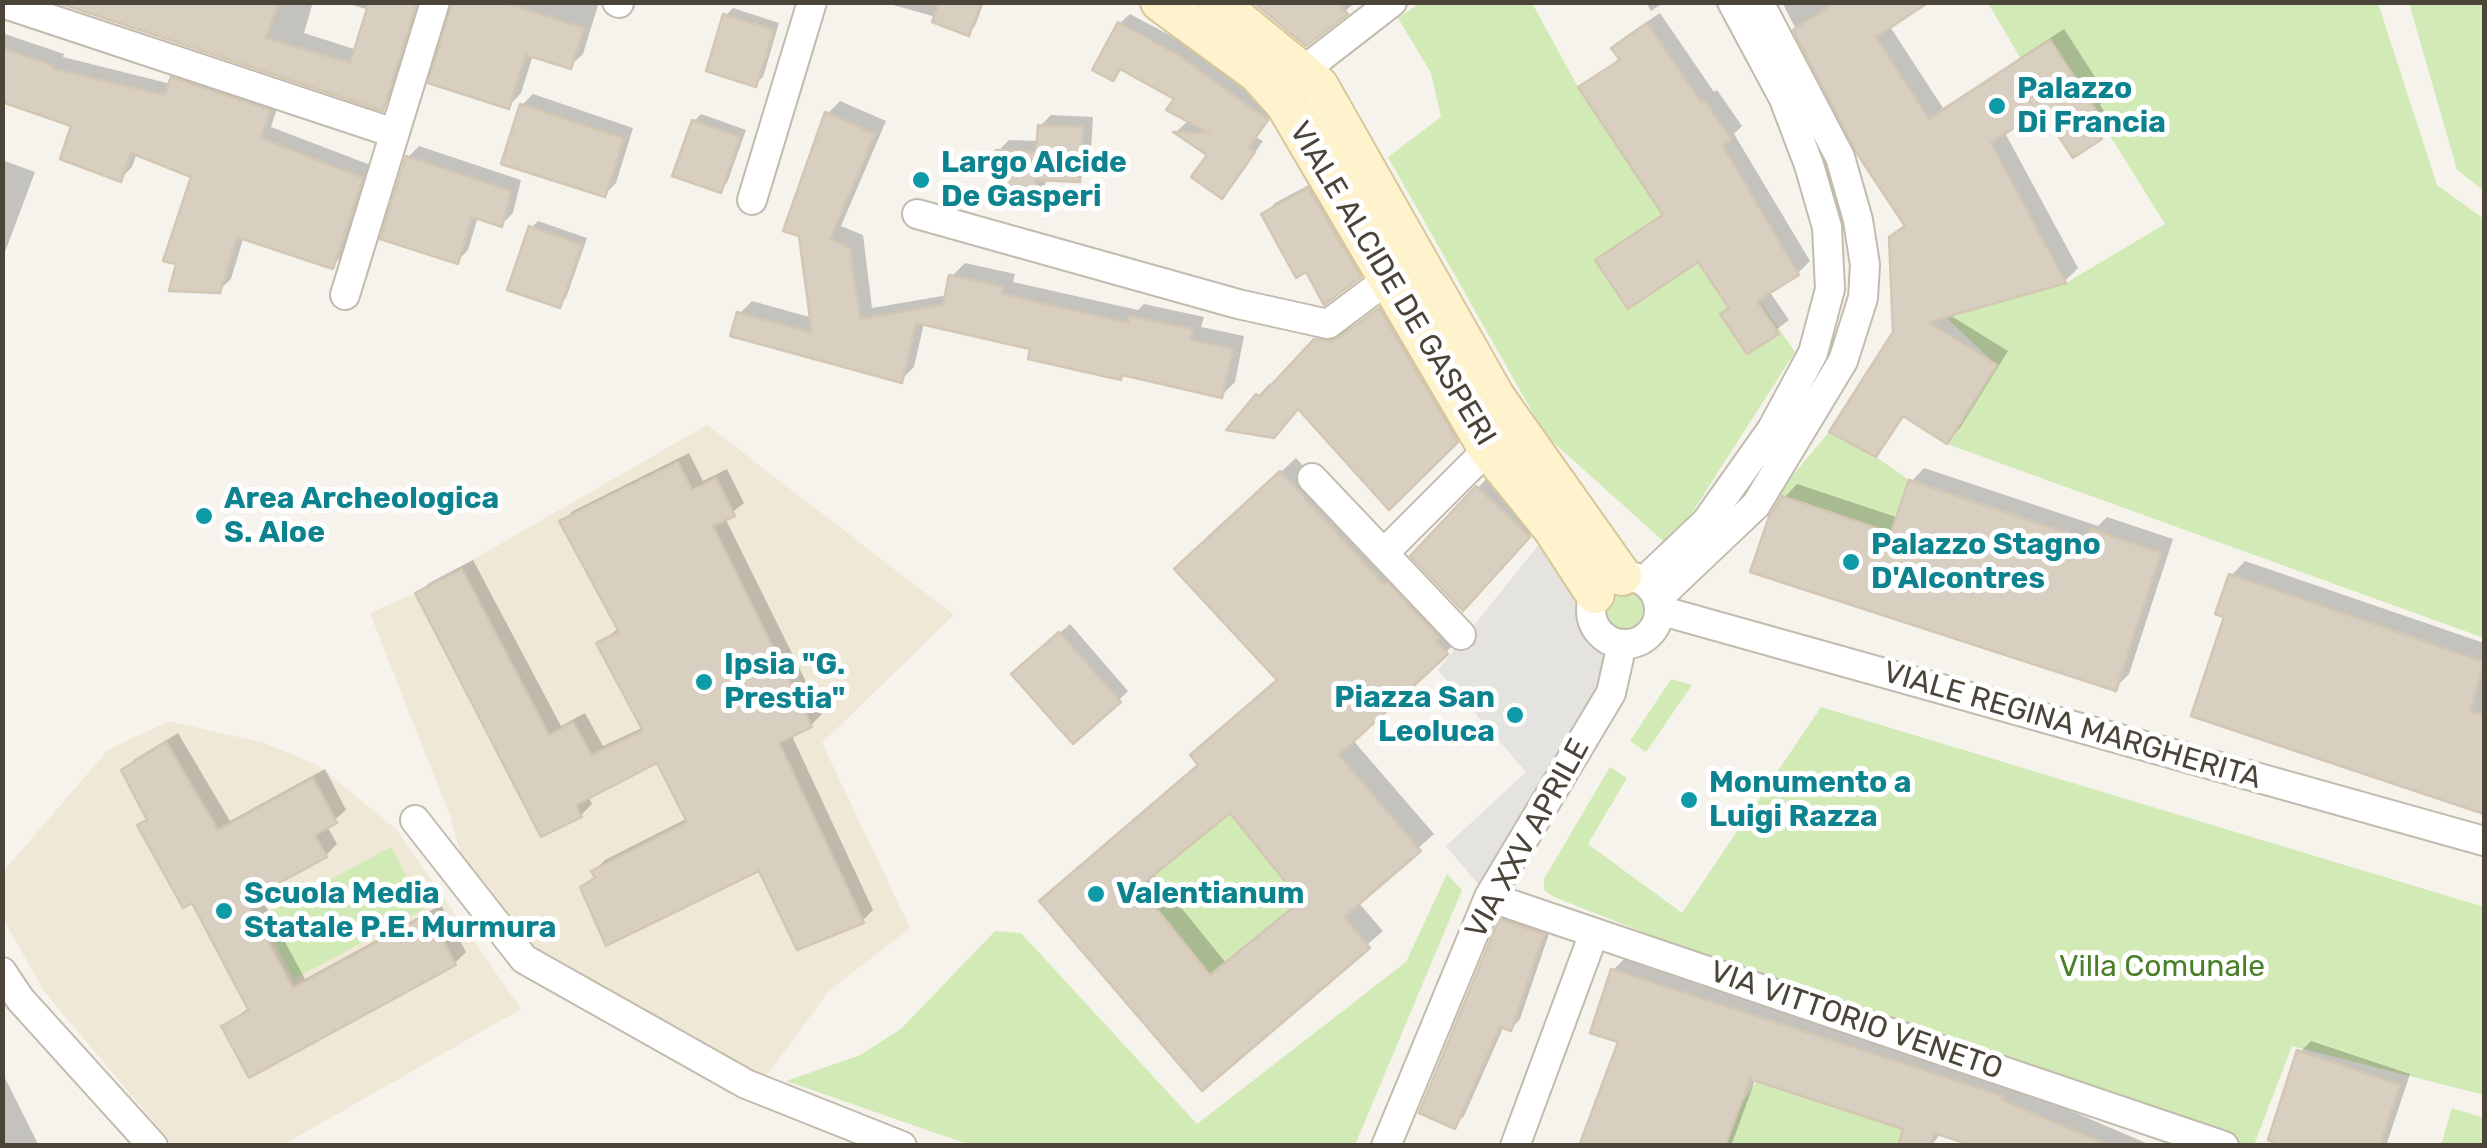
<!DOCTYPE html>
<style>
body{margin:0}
#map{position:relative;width:2487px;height:1148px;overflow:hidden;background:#f6f3ec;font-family:Rubik,sans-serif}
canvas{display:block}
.frame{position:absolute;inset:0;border:5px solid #4b4439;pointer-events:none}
</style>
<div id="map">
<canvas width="2487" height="1148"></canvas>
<div class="frame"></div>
</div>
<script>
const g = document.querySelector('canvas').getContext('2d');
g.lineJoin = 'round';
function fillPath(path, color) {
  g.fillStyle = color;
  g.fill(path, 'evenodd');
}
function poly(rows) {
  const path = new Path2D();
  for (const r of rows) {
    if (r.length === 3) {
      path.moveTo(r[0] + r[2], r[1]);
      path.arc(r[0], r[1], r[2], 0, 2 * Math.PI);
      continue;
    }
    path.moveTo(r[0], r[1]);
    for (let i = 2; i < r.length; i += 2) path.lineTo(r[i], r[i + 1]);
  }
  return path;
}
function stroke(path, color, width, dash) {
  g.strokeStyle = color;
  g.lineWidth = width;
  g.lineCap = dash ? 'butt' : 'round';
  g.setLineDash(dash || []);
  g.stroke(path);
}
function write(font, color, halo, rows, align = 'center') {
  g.font = font + ' Rubik,sans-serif';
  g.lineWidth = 10;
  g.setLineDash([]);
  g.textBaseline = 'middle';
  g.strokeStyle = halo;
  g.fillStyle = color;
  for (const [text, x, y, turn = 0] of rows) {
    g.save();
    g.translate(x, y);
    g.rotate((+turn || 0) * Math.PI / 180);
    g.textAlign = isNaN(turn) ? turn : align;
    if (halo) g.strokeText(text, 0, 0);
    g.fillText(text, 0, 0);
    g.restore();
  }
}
fillPath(poly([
 [707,425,954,615,822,743,910,928,829,991,757,1088,524,959,472,894,450,816,370,613,415,593],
 [169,721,264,743,317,765,396,829,521,1009,283,1145,173,1145,43,990,3,918,2,873,108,750]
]), '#efe8d6');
fillPath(poly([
 [1420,3,1532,3,1578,87,1596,76,1607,82,1795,352,1670,547,1546,436,1388,157,1441,117,1431,73,1398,18],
 [1988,3,2378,3,2437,185,2484,219,2484,638,1947,444,1996,365,1946,317,2066,283,2165,224,2051,41,2021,59],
 [2409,3,2484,3,2484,191,2457,170],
 [1829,432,1876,457,1909,480,1891,533,1776,495],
 [1644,581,1657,621,1652,631,1633,643,1611,641,1595,626,1592,616,1595,594],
 [1671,679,1692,685,1646,752,1630,741],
 [1821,707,2484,907,2484,1095,2292,1046,2254,1145,2224,1145,1655,953,1663,940,1554,897,1544,890,1544,879,1610,767,1627,778,1588,844,1682,913],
 [1230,813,1301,901,1210,975,1139,887],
 [391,847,424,909,294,979,261,917],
 [1447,874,1462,890,1355,1145,970,1145,786,1081,860,1055,901,1029,995,931,1021,933,1197,1124,1406,962],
 [1757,1081,1903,1129,1907,1146,1725,1146,1739,1107],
 [2452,1108,2484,1118,2484,1145,2441,1145]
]), '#d2eab5');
fillPath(poly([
 [1552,528,1592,604,1595,626,1611,641,1611,693,1489,897,1446,846,1526,772,1438,670]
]), '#e5e3e0');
fillPath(poly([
 [71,2,313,2,304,33,357,50,369,10,343,2,424,2,395,95,382,108],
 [454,2,599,2,583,54,570,66,533,55,521,93,509,106],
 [984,2,975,26,968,33,936,17,886,3],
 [1257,2,1356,2,1306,43],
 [1646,2,1665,2,1651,11],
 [1782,2,1924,2,1889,25,1943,108,2064,29,2108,97,2100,105,2113,124,2100,137,2041,106,2004,131,2078,268,2065,281,1948,314,2008,351,1960,428,1947,441,1906,414,1875,454,1896,332,1892,238,1907,224,1860,154],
 [733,8,779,23,763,77,755,84,726,15],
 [1660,13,1714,92,1717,90,1742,126,1734,134,1810,261,1798,273,1769,291,1789,320,1748,351,1731,307,1699,258,1598,261,1610,249,1664,213,1581,88,1621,57,1615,48,1626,36],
 [1130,14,1188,45,1277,108,1256,137,1263,141,1231,186,1210,155,1177,131,1189,120,1177,98,1123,68,1112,78,1120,23],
 [2,33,64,54,63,57,171,84,184,67,280,99,271,127,373,166,344,254,332,266,244,236,231,279,219,290,194,175,137,153,132,167,120,179,74,124,2,100],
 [533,94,633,128,616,183,605,194,522,105],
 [840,101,886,121,841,226,863,235,872,308,948,295,952,276,965,263,1015,274,1013,282,1138,310,1144,304,1204,317,1201,327,1244,336,1235,382,1222,395,1125,373,1120,377,1033,347,924,323,914,367,901,380,739,314,752,301,813,318,827,114],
 [701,114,746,130,727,183,720,190,694,121],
 [1051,115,1093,117,1090,168,1079,179,1046,177,1045,192,1034,203,998,151,1009,140,1039,141,1040,126],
 [419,146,521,180,513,213,502,224,478,217,468,250,457,261,408,157],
 [2,160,35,172,2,260],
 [1320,179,1370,264,1359,276,1307,268,1264,214,1275,203],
 [538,221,587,238,566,298,559,306,531,228],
 [1392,297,1469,427,1389,507,1300,407,1274,436,1258,396,1270,383,1273,386,1329,327,1345,330,1353,326],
 [689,453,703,481,727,469,744,503,725,518,822,714,811,725,791,734,873,910,862,921,761,867,583,888,597,875,594,871,605,860,688,818,659,760,588,796,592,804,581,815,542,834,418,594,429,583,473,560,561,726,585,713,603,746,644,727,599,643,619,628,562,522,573,511],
 [1296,458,1461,638,1352,739,1434,834,1358,902,1383,931,1203,1087,1042,901,1201,764,1279,679,1192,554],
 [1230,809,1303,899,1226,963,1153,873],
 [1924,468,2098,526,2107,517,2173,539,2129,674,2115,688,1784,498,1797,484,1899,518,1911,482],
 [1488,477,1539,525,1473,597,1414,556],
 [2245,561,2484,643,2484,811,2194,715,2228,616,2231,576],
 [1070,624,1128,691,1119,700,1024,665],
 [178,733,230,821,325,769,346,810,327,826,337,844,326,855,258,892,305,979,441,905,466,952,455,963,250,1074,224,1026,250,1007,193,900,141,825,148,817,124,770,135,759],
 [1511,911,1552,925,1520,1019,1511,1029,1504,1026,1464,1116,1454,1126,1501,920],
 [1626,957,2013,1086,2153,1146,2006,1146,1941,1133,1931,1146,1915,1146,1906,1128,1756,1078,1731,1146,1615,1146,1621,1040,1613,970],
 [2311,1041,2410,1074,2386,1146,2291,1146,2300,1052],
 [2,1072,39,1146,2,1146]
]), '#0003');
const building = poly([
 [56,2,279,2,266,38,350,63,369,2,417,2,383,111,56,2],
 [452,2,502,2,584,28,571,69,526,55,509,109,428,83,452,2],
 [939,2,981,2,969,36,932,22,939,2],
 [1253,2,1336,2,1348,14,1306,46,1253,2],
 [1836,2,1929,2,1876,37,1929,119,2050,40,2097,112,2088,118,2102,139,2073,158,2041,110,1991,143,2066,283,1928,322,1997,365,1947,444,1903,416,1876,457,1829,432,1893,332,1889,237,1905,226,1858,155,1793,30,1836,2],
 [723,14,774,30,756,87,706,71,723,14],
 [1118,22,1178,55,1268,120,1248,148,1255,152,1222,199,1191,177,1207,155,1173,132,1209,133,1166,110,1174,99,1120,69,1113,81,1092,70,1118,22],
 [1647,23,1701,102,1704,100,1732,140,1723,146,1799,275,1757,301,1779,334,1747,354,1720,314,1729,308,1698,262,1628,309,1595,260,1663,215,1578,87,1620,60,1611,48,1647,23],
 [2,48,54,66,53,69,165,95,171,77,270,110,261,138,363,178,333,269,237,237,220,293,169,291,176,264,163,261,191,177,131,153,121,182,60,159,71,126,2,102,2,48],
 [520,104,624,139,605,197,501,164,520,104],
 [825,112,875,134,830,239,850,248,860,319,943,305,949,275,1003,287,1002,294,1128,323,1129,316,1192,329,1190,340,1233,349,1222,398,1122,375,1121,380,1028,359,1030,349,916,323,902,383,730,336,737,312,812,333,799,236,783,231,825,112],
 [692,120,740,137,721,193,672,176,692,120],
 [1038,125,1083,127,1080,182,1036,180,1035,205,993,203,996,150,1036,152,1038,125],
 [406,156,511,191,502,227,472,217,458,264,380,239,406,156],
 [1308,188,1361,277,1324,305,1306,272,1296,278,1261,214,1308,188],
 [529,226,582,245,560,308,507,290,529,226],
 [1379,308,1458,442,1389,510,1298,409,1274,438,1226,430,1256,394,1260,397,1314,339,1331,341,1338,338,1379,308],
 [678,462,692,490,716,478,735,516,713,526,812,727,779,743,864,923,797,950,759,871,606,946,580,887,595,878,591,871,687,822,657,763,576,805,582,817,541,837,415,593,462,569,549,735,573,722,592,755,643,731,596,643,619,632,559,521,678,462],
 [1280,471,1384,585,1387,582,1439,637,1436,641,1448,654,1339,755,1421,851,1344,917,1370,948,1202,1091,1039,901,1198,765,1190,755,1277,680,1174,569,1280,471],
 [1230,813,1301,901,1210,975,1139,887,1230,813],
 [1909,480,2088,540,2091,529,2161,553,2116,691,1750,572,1769,517,1782,496,1891,533,1909,480],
 [1476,486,1530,537,1463,611,1410,556,1476,486],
 [2229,574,2484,662,2470,712,2484,714,2484,814,2191,716,2224,617,2215,614,2229,574],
 [1059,632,1121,702,1073,744,1011,674,1059,632],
 [166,742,218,830,313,778,337,823,315,835,327,857,246,901,293,988,429,914,456,965,249,1078,221,1026,249,1011,192,903,183,908,137,825,147,820,121,770,166,742],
 [1499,919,1544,934,1511,1031,1500,1027,1455,1129,1419,1113,1499,919],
 [1611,969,2003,1096,2002,1100,2110,1146,1974,1146,1934,1133,1930,1146,1898,1146,1903,1129,1750,1079,1725,1146,1579,1146,1618,1042,1590,1033,1611,969],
 [2297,1050,2400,1085,2380,1146,2283,1146,2268,1140,2297,1050]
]);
fillPath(building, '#d8cfc1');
stroke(building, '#d3c7b4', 2.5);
const street = poly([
 [617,2,619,3],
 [2,3,394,133],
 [1303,71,1392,2],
 [752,200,812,2],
 [917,214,1238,304,1328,324,1388,279],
 [345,295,435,2],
 [1312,478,1461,635],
 [1384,553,1488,449],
 [1625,610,34],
 [1644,581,1706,522,1772,429,1813,353,1830,289,1827,227,1809,165,1784,99,1732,2],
 [1657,599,1756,505,1843,361,1863,298,1865,265,1858,220,1840,157,1762,8],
 [1659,610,2484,841],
 [415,820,524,959,746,1084,902,1146],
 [1489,897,2224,1146],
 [2,972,20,999,153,1146],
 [1386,1146,1489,897,1611,693,1622,644],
 [1515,1146,1594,933]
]);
const secondary = poly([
 [1160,2,1257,73,1285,104,1488,449,1552,528,1595,594],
 [1217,2,1319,86,1496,398,1622,576]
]);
stroke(street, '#c2bbae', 32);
stroke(secondary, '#d6c79b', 42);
stroke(street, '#fff', 28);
stroke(secondary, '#fff3cd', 38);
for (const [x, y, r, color] of [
 [1997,106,10,"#0f9aa8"],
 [921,180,10,"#0f9aa8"],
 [204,516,10,"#0f9aa8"],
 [1851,562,10,"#0f9aa8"],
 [704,682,10,"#0f9aa8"],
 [1515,715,10,"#0f9aa8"],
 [1689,800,10,"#0f9aa8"],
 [1096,894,10,"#0f9aa8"],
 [224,911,10,"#0f9aa8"]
]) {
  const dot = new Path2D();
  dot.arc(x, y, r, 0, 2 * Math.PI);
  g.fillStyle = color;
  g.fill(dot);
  stroke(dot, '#fff', 4);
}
write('bold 30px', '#0d838f', '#fff', [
 ["Palazzo",2017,89],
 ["Di Francia",2017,123],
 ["Largo Alcide",941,163],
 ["De Gasperi",941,197],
 ["Area Archeologica",224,499],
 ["S. Aloe",224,533],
 ["Palazzo Stagno",1871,545],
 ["D'Alcontres",1871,579],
 ["Ipsia \"G.",724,665],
 ["Prestia\"",724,699],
 ["Piazza San",1495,698,"right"],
 ["Leoluca",1495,732,"right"],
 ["Monumento a",1709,783],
 ["Luigi Razza",1709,817],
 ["Scuola Media",244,894],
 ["Statale P.E. Murmura",244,928],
 ["Valentianum",1116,894]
], 'left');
write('30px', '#4b4439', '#fff', [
 ["VIALE ALCIDE DE GASPERI",1392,284,59],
 ["VIALE REGINA MARGHERITA",2072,726,16],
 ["VIA XXV APRILE",1528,839,-61],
 ["VIA VITTORIO VENETO",1856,1021,19]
]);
write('30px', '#4a7f2a', '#fff', [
 ["Villa Comunale",2162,967]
]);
</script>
